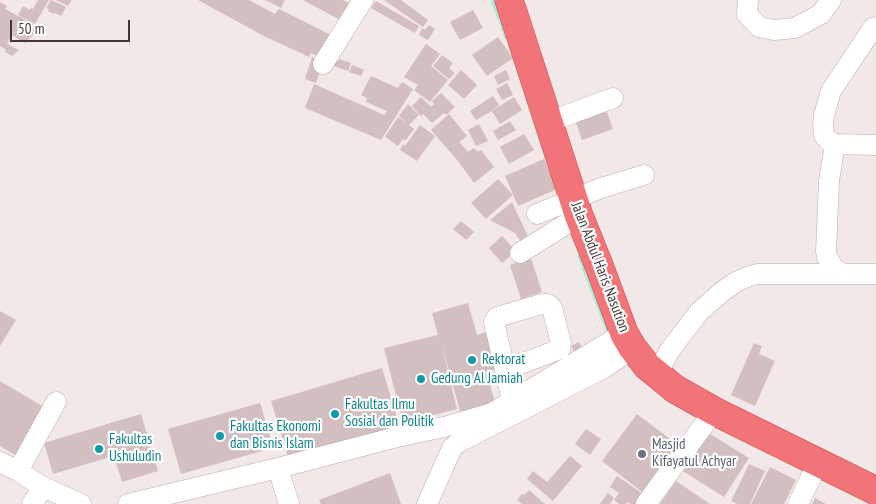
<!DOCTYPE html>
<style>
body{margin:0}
#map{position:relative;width:876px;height:504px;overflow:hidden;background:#f2e8e8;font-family:"PT Sans Narrow",sans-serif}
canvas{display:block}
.scale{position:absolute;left:10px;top:20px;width:120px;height:22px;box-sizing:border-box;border:2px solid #453738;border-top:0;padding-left:6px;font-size:15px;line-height:18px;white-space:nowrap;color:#453738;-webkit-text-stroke:4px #fff;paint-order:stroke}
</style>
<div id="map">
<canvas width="876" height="504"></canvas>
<div class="scale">50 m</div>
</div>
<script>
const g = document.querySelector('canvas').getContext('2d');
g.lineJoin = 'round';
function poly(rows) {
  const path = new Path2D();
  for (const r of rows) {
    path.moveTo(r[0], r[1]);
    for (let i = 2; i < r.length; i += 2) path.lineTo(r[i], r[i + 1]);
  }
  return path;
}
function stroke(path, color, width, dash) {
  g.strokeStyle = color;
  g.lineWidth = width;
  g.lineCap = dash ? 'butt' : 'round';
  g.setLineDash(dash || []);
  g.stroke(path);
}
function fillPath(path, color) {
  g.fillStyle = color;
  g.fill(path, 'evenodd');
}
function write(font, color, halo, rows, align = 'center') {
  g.font = font + ' "PT Sans Narrow",sans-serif';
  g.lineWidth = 4.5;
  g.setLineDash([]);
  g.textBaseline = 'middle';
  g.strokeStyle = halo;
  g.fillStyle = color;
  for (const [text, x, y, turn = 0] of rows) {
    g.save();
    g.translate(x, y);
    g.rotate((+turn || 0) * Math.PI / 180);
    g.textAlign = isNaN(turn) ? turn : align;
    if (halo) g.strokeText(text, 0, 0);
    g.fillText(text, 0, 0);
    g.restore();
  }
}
stroke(poly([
 [493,0,507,37],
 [580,256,608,330,612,336]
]), '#a9ead7', 5);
fillPath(poly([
 [38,0,49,0,35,24,18,15,23,6,30,10,31,8,33,9],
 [51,0,66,7,61,16,55,13,54,14,48,11,49,9,46,8],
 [56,0,72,0,68,6],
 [198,0,249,0,275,14,279,9,337,38,325,60,311,53,309,57,262,35],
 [265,0,285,0,281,8],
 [303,0,343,0,353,5,344,22],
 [384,0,401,0,428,20,423,27],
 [376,1,419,26,415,33,371,8],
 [0,2,7,6,5,9,41,28,25,43,12,35,7,44,19,50,12,56,5,52,6,50,0,46],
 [473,10,483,28,460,40,450,22],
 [429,25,435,29,428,40,419,35,422,28,425,30],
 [498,37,513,58,487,76,472,55],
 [426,44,440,54,431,66,448,80,430,102,414,90,418,85,404,77],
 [442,55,453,63,449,68,455,73,449,79,433,66],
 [312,57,324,61,316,83,305,79],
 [334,59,339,61,339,59,351,63,348,71,331,65],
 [352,65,364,70,361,76,349,72],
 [461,70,477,85,464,99,448,85],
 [506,70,510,79,498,85,494,76],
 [371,76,398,88,402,82,413,89,381,140,305,108,314,84,384,115,387,111,366,102,367,98,361,95],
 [507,83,513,95,502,100,496,89],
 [441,93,455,107,446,115,444,113,432,123,423,114,421,116,412,106,421,97,431,107,434,104,432,101],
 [493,96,499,105,492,111,476,120,470,111],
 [514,97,522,110,500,124,492,111],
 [408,104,419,115,409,125,414,129,405,141,403,139,398,146,385,137,398,117,407,123,399,116],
 [604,104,613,129,582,140,573,114],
 [449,114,467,136,459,142,468,152,474,148,478,152,481,150,494,167,474,183,458,161,431,130],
 [510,121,516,130,498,140,493,131],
 [479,124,488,141,476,146,468,130],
 [420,125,435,136,417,161,400,150,403,144,405,146],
 [524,134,534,150,509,164,500,147],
 [544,159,557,189,518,206,505,176],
 [498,179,513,195,486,219,471,203],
 [512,202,530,241,524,246,515,233,490,220],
 [461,221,474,232,466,240,453,229],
 [502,236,516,251,502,263,489,248],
 [531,258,542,292,521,299,510,265],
 [468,303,477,335,490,331,501,368,486,372,497,409,462,418,441,342,457,409,403,423,384,348,438,335,432,313],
 [0,311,16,320,0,346],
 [579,342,585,354,577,357,571,346],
 [754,343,762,346,759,354,775,361,755,406,731,395],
 [382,368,400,427,289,460,271,401],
 [0,381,44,407,15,455,0,446],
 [260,403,272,443,260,446,262,451,181,474,168,429],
 [141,414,158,471,122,482,114,456,53,474,44,443],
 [637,414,682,448,646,495,602,461],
 [586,429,601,439,590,455,575,444],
 [707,432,749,458,724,497,683,471],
 [570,456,582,466,553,501,527,479,533,471,547,482],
 [749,464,765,471,750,504,738,504,731,501],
 [770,467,796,480,784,504,751,504],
 [390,473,401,504,321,504,319,500],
 [617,476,646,496,640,504,631,504,628,502,626,504,619,504,614,500,619,493,610,487],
 [676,481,710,504,660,504],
 [529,490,545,504,522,504,517,500,522,494,524,495],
 [608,493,614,498,610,504,600,504],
 [815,498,826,504,812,504]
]), '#d3bec0');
const minor = poly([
 [748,0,747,14,759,27,774,30,795,28,821,14,831,0],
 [876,27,873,28,831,91,824,115,823,125,824,135,829,141,835,144,876,145],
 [323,64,363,0],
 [548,122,613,98],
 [835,144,829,181,826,251,827,257,833,267,842,274],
 [537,214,601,188,644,175],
 [520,253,579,216],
 [505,370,560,349,561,343,552,308,548,304,542,304,497,317,494,322,512,400,517,412],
 [657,374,670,350,699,312,723,291,736,282,747,277,757,274,876,274],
 [0,462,18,471,43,487,81,504],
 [278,468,289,504],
 [18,471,56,402],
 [32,504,43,487],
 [128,504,278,468,397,437,444,427,492,413,624,333],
 [427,504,452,448,459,442,604,368,633,348],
 [646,504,714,411],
 [798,504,818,463]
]);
const highway = poly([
 [509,0,579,216,600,268,624,333,632,347,647,366,675,389,714,411,876,491]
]);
stroke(minor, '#bdabac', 21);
stroke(highway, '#cf454d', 29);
stroke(minor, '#fff', 20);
stroke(highway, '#f17478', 28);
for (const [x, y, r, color] of [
 [472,360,5,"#0f9aa8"],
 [421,379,5,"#0f9aa8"],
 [335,414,5,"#0f9aa8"],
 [220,436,5,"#0f9aa8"],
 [99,449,5,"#0f9aa8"],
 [642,454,5,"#6b7280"]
]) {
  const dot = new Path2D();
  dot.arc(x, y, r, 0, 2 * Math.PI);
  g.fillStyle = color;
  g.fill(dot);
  stroke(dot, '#fff', 2);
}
write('15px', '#453738', '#fff', [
 ["Jalan Abdul Haris Nasution",600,267,69]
]);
write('15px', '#0d838f', '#fff', [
 ["Rektorat",482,360],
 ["Gedung Al Jamiah",431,379],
 ["Fakultas Ilmu",345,405],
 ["Sosial dan Politik",345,422],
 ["Fakultas Ekonomi",230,427],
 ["dan Bisnis Islam",230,444],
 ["Fakultas",109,440],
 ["Ushuludin",109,457]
], 'left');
write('15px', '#5b616d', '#fff', [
 ["Masjid",652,445],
 ["Kifayatul Achyar",652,462]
], 'left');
</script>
